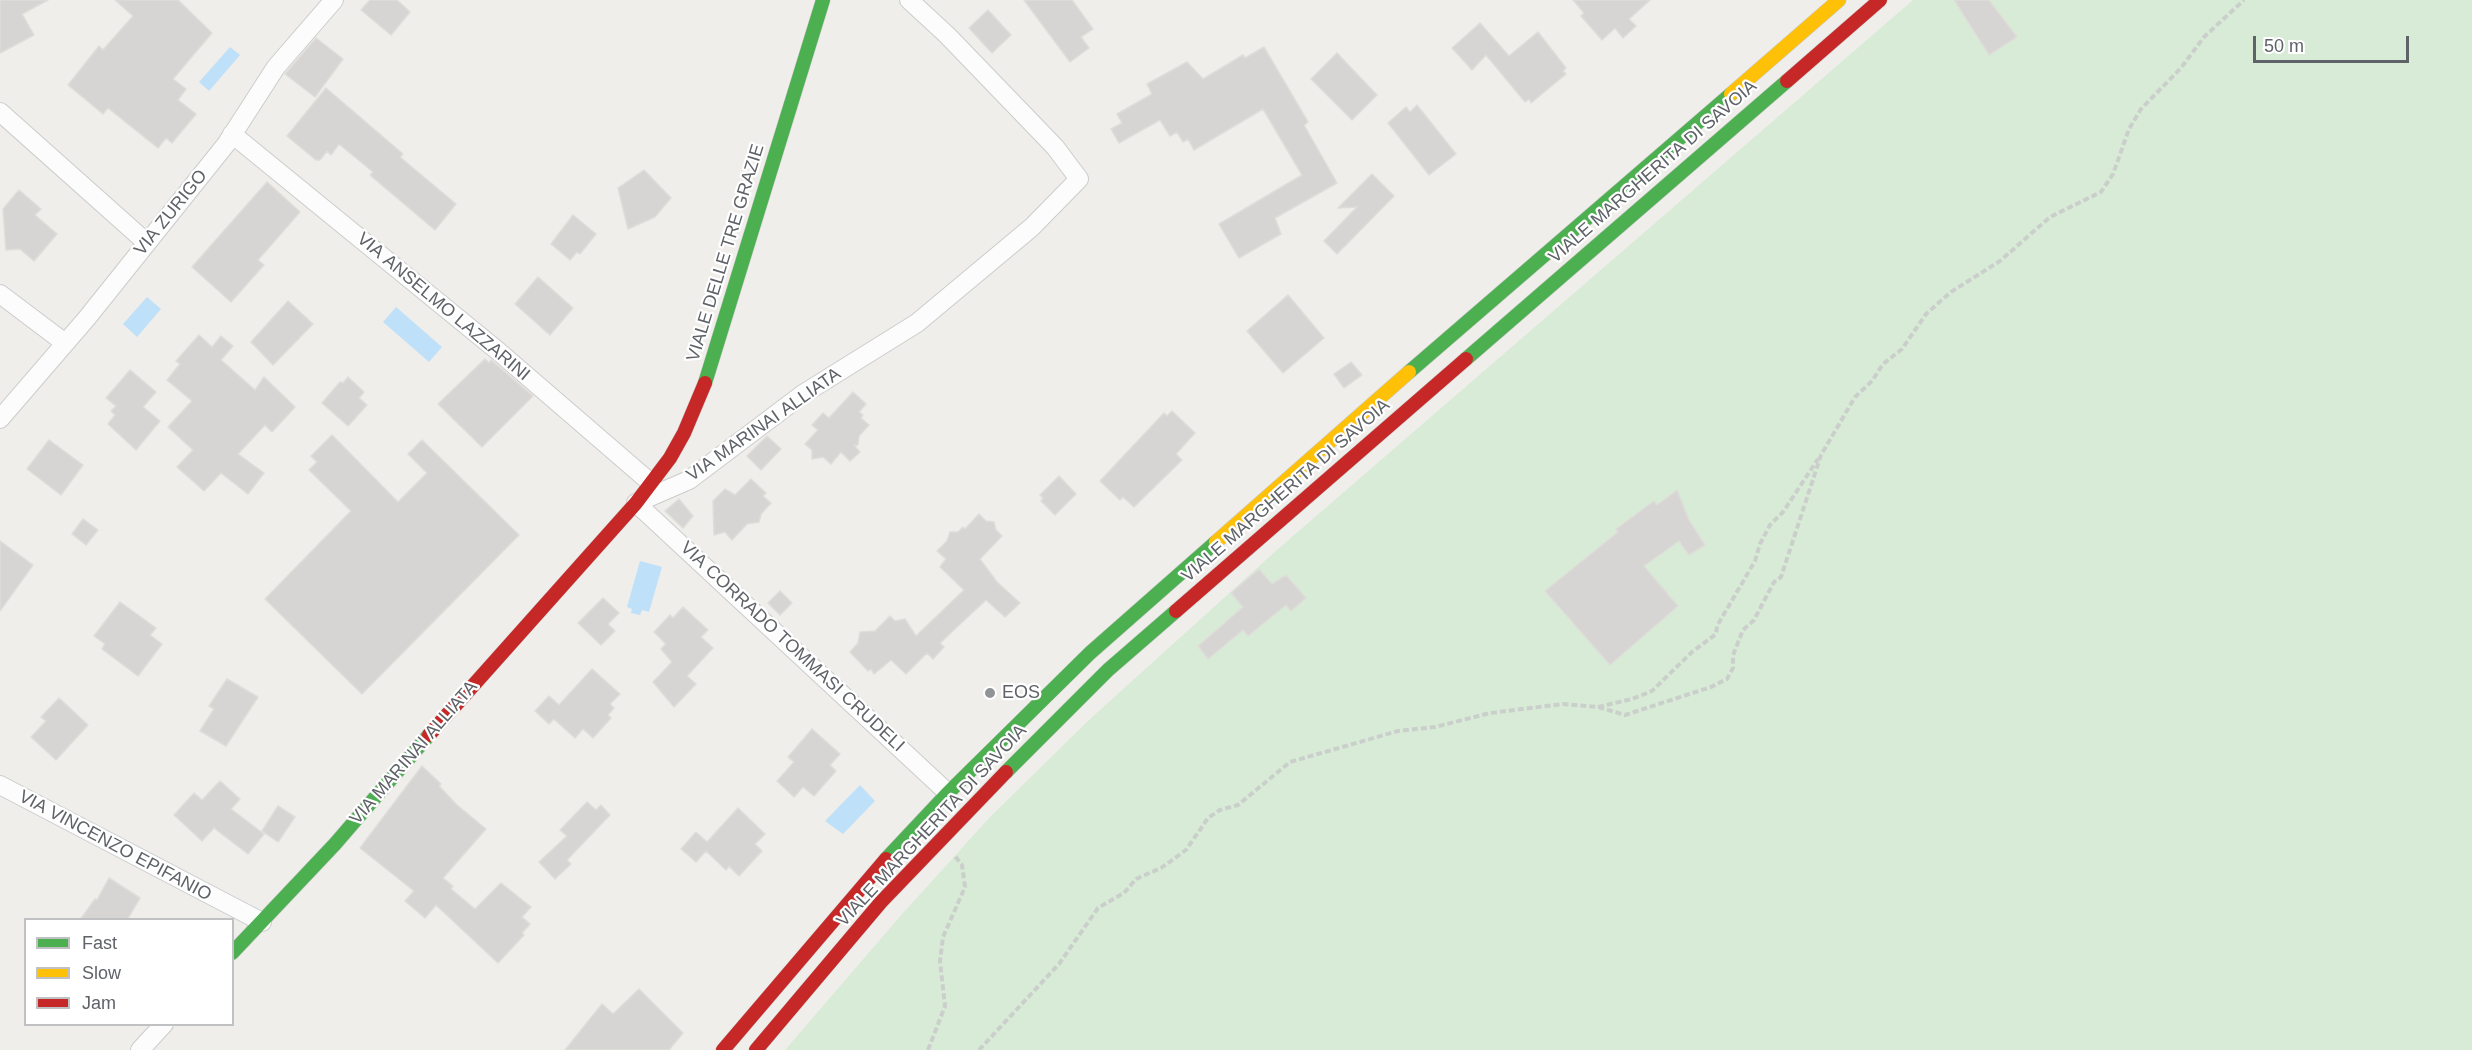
<!DOCTYPE html>
<style>
body{margin:0}
#map{position:relative;width:2472px;height:1050px;overflow:hidden;background:#efeeea;font-family:Arial,sans-serif}
canvas{display:block}
.legend{position:absolute;left:24px;top:918px;width:210px;height:108px;box-sizing:border-box;background:#fff;border:2px solid #bfc1c3;margin:0;padding:8px 10px;list-style:none;font-size:18px;color:#5f6368}
.legend li{display:flex;align-items:center;gap:12px;height:30px}
.legend b{width:30px;border:2px solid #bfc1c3}
.scale{position:absolute;left:2253px;top:36px;width:156px;height:27px;box-sizing:border-box;border:3px solid #5f6368;border-top:0;padding-left:8px;font-size:18px;line-height:21px;white-space:nowrap;color:#5f6368;-webkit-text-stroke:4px #fff;paint-order:stroke}
</style>
<div id="map">
<canvas width="2472" height="1050"></canvas>
<ul class="legend">
<li><b style="height:8px;background:#4caf50"></b>Fast</li>
<li><b style="height:8px;background:#ffc107"></b>Slow</li>
<li><b style="height:8px;background:#c62828"></b>Jam</li>
</ul>
<div class="scale">50 m</div>
</div>
<script>
const g = document.querySelector('canvas').getContext('2d');
g.lineJoin = 'round';
function fillPath(path, color) {
  g.fillStyle = color;
  g.fill(path, 'evenodd');
}
function poly(rows) {
  const path = new Path2D();
  for (const r of rows) {
    path.moveTo(r[0], r[1]);
    for (let i = 2; i < r.length; i += 2) path.lineTo(r[i], r[i + 1]);
  }
  return path;
}
function stroke(path, color, width, dash) {
  g.strokeStyle = color;
  g.lineWidth = width;
  g.lineCap = dash ? 'butt' : 'round';
  g.setLineDash(dash || []);
  g.stroke(path);
}
function write(font, color, halo, rows, align = 'center') {
  g.font = font + ' Arial,sans-serif';
  g.lineWidth = 4.5;
  g.setLineDash([]);
  g.textBaseline = 'middle';
  g.strokeStyle = halo;
  g.fillStyle = color;
  for (const [text, x, y, turn = 0] of rows) {
    g.save();
    g.translate(x, y);
    g.rotate((+turn || 0) * Math.PI / 180);
    g.textAlign = isNaN(turn) ? turn : align;
    if (halo) g.strokeText(text, 0, 0);
    g.fillText(text, 0, 0);
    g.restore();
  }
}
fillPath(poly([
 [1913,0,2472,0,2472,1050,785,1050,903,913,990,817,1089,720,1278,549]
]), '#d8ebd6');
fillPath(poly([
 [230,47,240,55,209,91,199,82],
 [147,297,161,309,137,337,123,324],
 [396,307,442,347,429,362,383,322],
 [640,561,662,567,649,612,642,610,640,615,631,613,632,609,627,607],
 [860,785,875,801,843,834,825,821]
]), '#bfe0f9');
const building = poly([
 [0,0,48,0,22,14,34,35,0,53,0,0],
 [115,0,178,0,212,33,173,79,186,89,178,100,196,114,172,143,166,138,158,148,108,108,103,114,68,85,99,46,103,50,133,16,115,0],
 [370,0,397,0,410,12,391,35,361,10,370,0],
 [1024,0,1072,0,1093,29,1081,37,1089,48,1070,62,1024,0],
 [1573,0,1650,0,1629,19,1636,26,1623,38,1615,28,1602,40,1581,16,1584,13,1573,0],
 [1954,0,1989,0,2017,37,1989,55,1954,0],
 [988,10,1011,35,992,53,969,28,988,10],
 [1480,23,1509,56,1538,32,1566,68,1563,71,1566,74,1531,103,1529,99,1525,102,1486,55,1472,70,1452,48,1480,23],
 [316,38,343,59,315,97,285,74,316,38],
 [1264,47,1308,122,1304,125,1337,183,1275,218,1281,234,1239,258,1219,224,1302,175,1263,109,1194,150,1188,139,1183,142,1177,132,1170,136,1160,120,1119,143,1111,129,1122,123,1117,114,1152,94,1147,84,1187,62,1203,79,1243,55,1245,58,1264,47],
 [1337,53,1377,95,1352,120,1311,79,1337,53],
 [326,88,403,154,400,157,456,204,435,230,370,175,373,172,339,144,331,155,327,151,320,160,316,160,287,136,326,88],
 [1417,105,1456,154,1429,175,1388,123,1406,107,1410,112,1417,105],
 [644,170,671,198,655,217,628,229,618,188,644,170],
 [1372,174,1394,196,1337,254,1324,241,1357,207,1338,208,1372,174],
 [267,182,300,212,258,260,264,265,231,302,192,267,267,182],
 [19,190,41,209,35,215,57,234,34,261,20,249,6,250,3,209,19,190],
 [573,215,596,234,580,254,577,252,570,260,551,244,573,215],
 [538,277,573,308,550,335,515,304,538,277],
 [1288,295,1324,338,1283,373,1247,331,1288,295],
 [288,301,313,324,273,365,251,342,288,301],
 [199,335,212,347,221,336,233,346,221,360,255,390,264,377,295,407,272,432,265,425,238,454,264,473,248,494,221,473,204,491,177,467,193,450,168,427,192,401,167,380,180,364,176,361,199,335],
 [485,359,489,363,491,360,533,396,482,447,438,404,485,359],
 [1351,362,1362,375,1344,388,1334,374,1351,362],
 [130,370,156,392,143,407,160,421,136,450,108,424,115,415,111,411,116,406,106,398,130,370],
 [348,377,364,392,359,398,367,405,348,426,322,403,340,382,343,383,348,377],
 [853,392,866,404,859,412,863,415,861,418,869,425,859,436,858,445,854,445,860,452,850,461,841,452,831,464,823,457,812,459,812,450,805,444,818,430,812,425,823,413,829,418,853,392],
 [1172,411,1195,433,1176,454,1182,460,1134,507,1123,497,1120,500,1100,481,1164,413,1167,416,1172,411],
 [332,435,398,502,427,473,408,454,422,440,519,535,362,694,265,599,351,511,309,470,317,462,311,456,332,435],
 [767,436,781,449,761,470,747,456,767,436],
 [49,440,83,465,61,495,27,469,49,440],
 [1059,476,1076,494,1055,515,1041,501,1043,498,1040,495,1059,476],
 [751,479,766,493,763,496,771,503,761,514,759,522,747,524,732,540,725,532,714,535,713,501,725,489,735,495,751,479],
 [1677,490,1689,520,1705,545,1689,555,1679,541,1644,566,1678,606,1610,665,1545,591,1618,532,1616,529,1654,501,1657,505,1677,490],
 [679,499,693,516,683,528,665,511,679,499],
 [979,514,986,521,994,522,996,530,1002,536,980,559,997,582,1020,603,1005,617,986,600,940,643,944,647,933,659,927,653,906,674,891,660,874,674,871,669,868,671,850,652,858,643,860,632,875,631,890,616,895,621,905,619,916,636,964,590,940,567,946,559,937,551,947,541,950,532,958,532,963,527,965,529,979,514],
 [83,519,98,530,86,545,72,534,83,519],
 [0,541,33,565,0,611,0,541],
 [1259,569,1272,584,1286,575,1306,598,1291,611,1286,605,1248,636,1243,630,1208,659,1198,646,1243,607,1231,593,1259,569],
 [780,591,792,603,780,615,768,603,780,591],
 [603,598,619,613,608,624,615,631,601,645,578,623,603,598],
 [120,602,156,628,150,635,162,644,138,676,102,649,105,644,94,636,120,602],
 [683,607,708,630,701,637,713,648,687,676,696,684,674,707,653,682,672,662,661,649,666,644,654,632,670,615,673,618,683,607],
 [592,669,620,694,610,704,614,708,608,715,611,718,593,738,583,729,575,738,554,719,549,724,535,711,549,696,559,705,592,669],
 [227,679,258,697,226,746,200,731,214,709,209,706,227,679],
 [59,698,88,725,56,760,31,737,46,721,41,717,59,698],
 [812,729,840,754,830,765,836,771,814,796,803,787,794,797,777,781,794,762,788,757,812,729],
 [422,766,441,784,439,786,457,805,486,829,443,878,453,886,451,889,475,909,501,883,531,907,522,917,530,924,522,933,524,935,498,963,436,905,425,918,405,901,414,891,360,848,422,766],
 [220,781,240,799,231,809,264,834,248,854,214,828,202,841,174,815,194,793,202,800,220,781],
 [587,802,596,810,601,805,610,815,567,860,571,864,555,879,539,862,567,836,560,830,587,802],
 [278,806,295,817,278,842,262,831,278,806],
 [738,808,765,834,755,844,762,851,739,876,729,866,726,870,706,851,696,862,681,849,696,832,707,842,738,808],
 [109,878,140,898,127,920,80,920,95,899,97,900,109,878],
 [639,989,683,1033,669,1050,565,1050,602,1004,613,1014,639,989]
]);
fillPath(building, '#d6d5d3');
stroke(building, '#deddd9', 1.5);
const street = poly([
 [909,0,947,35,1055,147,1079,179,1032,227,917,323,803,394,689,480,636,503,948,793],
 [0,112,147,243],
 [232,134,498,351,651,483],
 [0,294,65,343],
 [0,419,87,318,227,143,276,67,334,0],
 [0,785,262,922],
 [140,1050,164,1024]
]);
const fast = poly([
 [1466,359,1787,81],
 [1409,372,1731,94],
 [705,383,823,0],
 [1006,772,1108,670,1176,611],
 [886,859,948,793,1090,653,1216,542],
 [232,953,335,844,429,735]
]);
const slow = poly([
 [1731,94,1839,0],
 [1216,542,1409,372]
]);
const jam = poly([
 [1787,81,1880,0],
 [1176,611,1466,359],
 [429,735,636,503,670,458,684,433,705,383],
 [723,1050,886,859],
 [756,1050,881,902,1006,772]
]);
stroke(street, '#cbcccc', 20);
stroke(fast, '#cacacb', 15);
stroke(slow, '#cacacb', 15);
stroke(jam, '#cacacb', 15);
stroke(poly([
 [1598,707,1632,699,1652,691,1692,652,1716,634,1717,626,1755,561,1760,544,1770,525,1783,512,1818,459],
 [928,1050,945,1006,940,961,943,937,965,887,962,865,955,856],
 [979,1050,1059,964,1098,908,1124,893,1136,879,1161,868,1186,850,1208,818,1220,810,1238,805,1290,762,1398,731,1435,727,1490,713,1563,704,1598,707,1625,715,1711,687,1727,679,1733,668,1733,655,1743,630,1754,620,1774,582,1781,577,1821,455,1855,397,1872,381,1883,364,1902,349,1926,314,1951,292,2000,261,2050,217,2101,192,2113,174,2129,129,2141,109,2181,68,2204,37,2244,0]
]), '#cacfcc', 4, [6, 3]);
stroke(street, '#fdfcfc', 18);
stroke(fast, '#4caf50', 14);
stroke(slow, '#ffc107', 14);
stroke(jam, '#c62828', 14);
for (const [x, y, r, color] of [
 [990,693,6,"#919496"]
]) {
  const dot = new Path2D();
  dot.arc(x, y, r, 0, 2 * Math.PI);
  g.fillStyle = color;
  g.fill(dot);
  stroke(dot, '#fff', 2);
}
write('18px', '#5f6368', '#fff', [
 ["VIALE MARGHERITA DI SAVOIA",1653,172,-41],
 ["VIA ZURIGO",171,213,-51],
 ["VIALE DELLE TRE GRAZIE",726,253,-73],
 ["VIA ANSELMO LAZZARINI",443,307,40],
 ["VIA MARINAI ALLIATA",764,425,-35],
 ["VIALE MARGHERITA DI SAVOIA",1286,491,-41],
 ["VIA CORRADO TOMMASI CRUDELI",792,647,43],
 ["VIA MARINAI ALLIATA",414,753,-49],
 ["VIALE MARGHERITA DI SAVOIA",932,826,-47],
 ["VIA VINCENZO EPIFANIO",115,846,28]
]);
write('18px', '#5f6368', '#fff', [
 ["EOS",1002,693]
], 'left');
</script>
